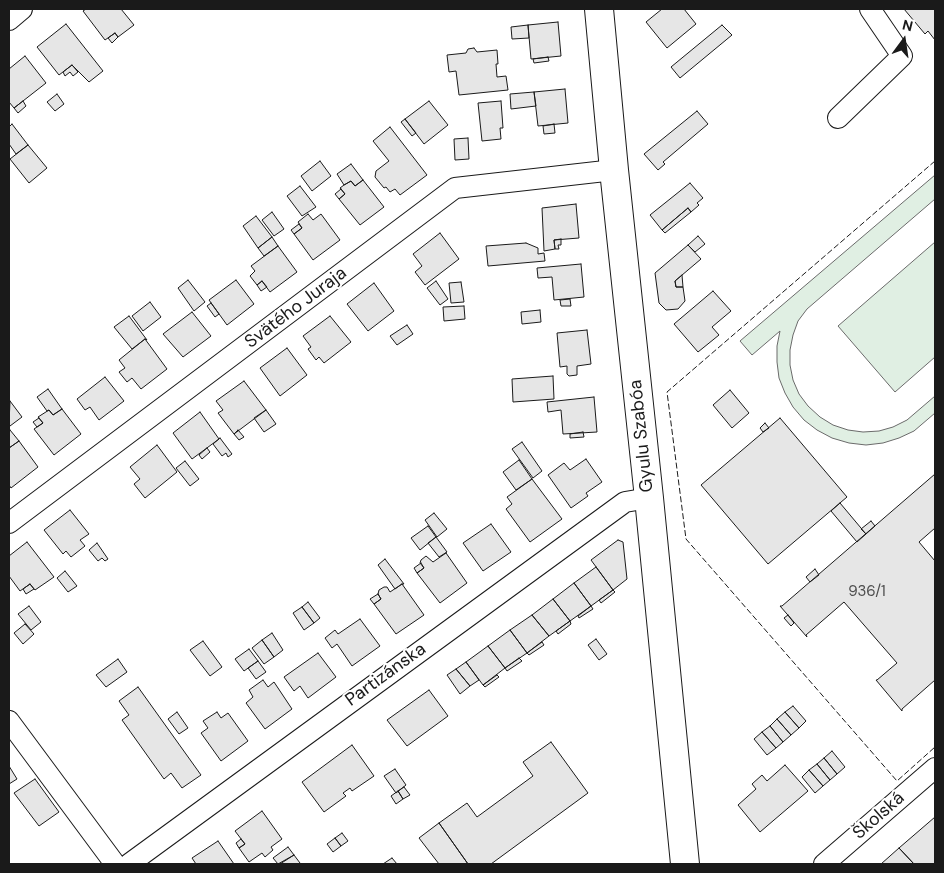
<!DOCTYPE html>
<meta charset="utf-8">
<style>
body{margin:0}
#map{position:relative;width:944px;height:873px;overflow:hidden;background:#fff;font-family:"DM Sans",sans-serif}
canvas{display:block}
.frame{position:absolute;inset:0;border:10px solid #1a1a1a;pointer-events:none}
.north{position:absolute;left:879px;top:15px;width:50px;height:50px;-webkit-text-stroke:4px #fff;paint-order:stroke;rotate:14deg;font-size:14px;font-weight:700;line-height:20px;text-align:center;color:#1a1a1a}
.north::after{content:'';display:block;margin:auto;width:18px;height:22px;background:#1a1a1a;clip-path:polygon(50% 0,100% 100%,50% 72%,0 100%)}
</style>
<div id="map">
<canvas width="944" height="873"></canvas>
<div class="frame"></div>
<div class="north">N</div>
</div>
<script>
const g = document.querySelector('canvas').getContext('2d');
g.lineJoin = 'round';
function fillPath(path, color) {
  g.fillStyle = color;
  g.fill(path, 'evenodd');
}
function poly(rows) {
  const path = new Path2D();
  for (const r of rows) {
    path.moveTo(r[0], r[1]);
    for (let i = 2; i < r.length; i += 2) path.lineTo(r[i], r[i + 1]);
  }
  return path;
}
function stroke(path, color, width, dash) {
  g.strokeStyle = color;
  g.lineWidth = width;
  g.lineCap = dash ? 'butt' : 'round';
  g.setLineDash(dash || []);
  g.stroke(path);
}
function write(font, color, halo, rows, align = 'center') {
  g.font = font + ' "DM Sans",sans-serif';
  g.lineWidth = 4;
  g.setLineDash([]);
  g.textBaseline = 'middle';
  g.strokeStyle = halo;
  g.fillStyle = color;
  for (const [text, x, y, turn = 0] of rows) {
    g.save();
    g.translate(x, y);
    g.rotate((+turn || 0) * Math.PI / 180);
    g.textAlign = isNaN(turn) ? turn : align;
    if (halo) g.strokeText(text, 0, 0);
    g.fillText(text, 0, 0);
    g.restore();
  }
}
const green = poly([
 [935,175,935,199,807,309,798,321,793,335,790,350,790,365,793,380,799,394,808,406,820,417,833,425,848,430,863,432,879,431,893,427,907,420,935,396,935,413,914,431,899,438,883,443,866,445,849,443,832,438,817,430,804,420,793,407,785,393,779,378,777,362,777,346,780,331,752,355,740,341,935,175],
 [935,242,935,357,895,392,838,326,935,242]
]);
fillPath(green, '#e0efe3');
stroke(green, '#6a6a6a', 1);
const building = poly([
 [86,9,121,9,134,25,118,37,115,33,105,40,83,11,86,9],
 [662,9,684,9,696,24,667,48,646,22,662,9],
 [904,9,935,9,935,40,928,31,925,34,904,9],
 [558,22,561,56,531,59,528,25,558,22],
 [66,24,103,71,89,82,72,65,59,75,37,47,66,24],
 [528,25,529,38,512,39,511,27,528,25],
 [722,25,732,35,680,78,671,67,722,25],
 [115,33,118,37,112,43,108,38,115,33],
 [474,48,477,52,497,50,498,64,496,64,497,77,506,76,508,90,459,95,456,71,449,72,447,55,466,53,468,49,474,48],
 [25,56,46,83,14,108,9,102,9,69,25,56],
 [548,57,549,61,534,63,533,59,548,57],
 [72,65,78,72,73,76,70,72,65,76,63,72,72,65],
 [565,89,568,123,538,126,534,92,565,89],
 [534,92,536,106,511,109,510,94,534,92],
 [57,94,64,104,55,111,47,102,57,94],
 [23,101,26,106,18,113,14,108,23,101],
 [429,101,448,125,424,144,405,119,429,101],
 [501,101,503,128,500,128,501,139,482,141,478,103,501,101],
 [697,111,708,124,663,162,665,164,658,170,644,154,697,111],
 [405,119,416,133,412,136,401,122,405,119],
 [12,124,28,145,16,154,9,144,9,127,12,124],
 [554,124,555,133,544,134,543,126,554,124],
 [390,127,427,175,400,195,395,189,390,192,386,187,384,188,375,177,376,171,389,161,373,141,390,127],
 [468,138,469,159,455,160,454,139,468,138],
 [28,145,47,168,29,183,10,159,28,145],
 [320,161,331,176,312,191,301,176,320,161],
 [351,164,363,180,355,186,351,181,344,185,337,174,351,164],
 [363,180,384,207,360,225,339,199,345,194,340,188,344,185,351,181,355,186,363,180],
 [690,183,703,198,697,203,699,205,691,212,688,208,662,230,650,215,690,183],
 [300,186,316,207,302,216,287,196,300,186],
 [341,189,345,194,339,199,335,194,341,189],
 [576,204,579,238,554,240,555,249,544,251,542,208,576,204],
 [688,208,691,212,665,233,662,230,688,208],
 [272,212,284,229,274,236,262,220,272,212],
 [308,214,313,220,321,214,340,240,313,260,294,234,302,228,298,222,308,214],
 [256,216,272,237,258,248,243,226,256,216],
 [299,224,302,228,294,234,291,230,299,224],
 [440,233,459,259,425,285,415,272,422,266,413,254,440,233],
 [698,236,705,244,695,252,688,245,698,236],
 [272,237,278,246,264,256,258,248,272,237],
 [561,239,561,245,558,245,559,249,555,249,554,240,561,239],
 [526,243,538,248,538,254,544,253,545,261,488,266,486,246,526,243],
 [688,245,701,259,675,281,676,287,683,287,685,301,678,309,666,310,659,303,655,273,688,245],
 [278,246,297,272,270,292,262,281,257,285,250,276,255,271,251,266,278,246],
 [581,264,584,297,554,300,552,277,538,278,537,268,581,264],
 [682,275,683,287,676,287,675,281,682,275],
 [188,280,205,302,194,311,178,288,188,280],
 [236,280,254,304,227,325,209,300,236,280],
 [262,281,267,287,261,291,257,285,262,281],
 [436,281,448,299,440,305,427,288,436,281],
 [461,282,464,302,451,303,449,283,461,282],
 [374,283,394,311,368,331,347,304,374,283],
 [713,291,731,311,712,327,719,335,698,352,674,324,713,291],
 [570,299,571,306,561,306,560,300,570,299],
 [150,302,161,317,143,331,132,316,150,302],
 [211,303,219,314,215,317,207,306,211,303],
 [464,306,465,319,444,321,443,307,464,306],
 [540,310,541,322,522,324,521,312,540,310],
 [192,312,211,336,183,357,163,334,192,312],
 [129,316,147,340,145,339,132,349,114,327,129,316],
 [330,316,351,342,324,363,319,357,316,360,308,349,311,347,303,336,330,316],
 [407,325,413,334,397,345,390,336,407,325],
 [587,330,591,364,577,366,577,375,569,376,567,374,567,366,560,367,557,333,587,330],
 [145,339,167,369,141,389,132,378,127,382,119,372,125,368,119,360,145,339],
 [287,348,307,375,280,396,260,368,287,348],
 [553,376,554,399,513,402,512,379,553,376],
 [105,377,124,401,99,420,90,407,85,410,77,399,105,377],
 [244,381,266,410,234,434,218,413,223,410,216,401,244,381],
 [48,389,62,409,53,415,49,410,47,411,37,397,48,389],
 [730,390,749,413,732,428,713,405,730,390],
 [594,397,597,432,563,434,561,410,548,412,547,402,594,397],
 [10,401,22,417,10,426,9,424,10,401],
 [62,409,81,434,54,455,34,429,43,423,38,417,49,410,53,415,62,409],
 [266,410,276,424,264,432,254,418,266,410],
 [200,412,219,439,192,459,173,433,200,412],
 [39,418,43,423,37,427,33,422,39,418],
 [780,418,847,497,768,564,701,485,780,418],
 [765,423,769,428,763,432,760,428,765,423],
 [10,430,19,441,9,448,9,431,10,430],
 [238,430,244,437,239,440,234,434,238,430],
 [583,432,584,437,570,438,570,434,583,432],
 [220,438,232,454,228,457,226,453,222,456,213,444,220,438],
 [19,441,38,467,11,488,9,485,9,448,19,441],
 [522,442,542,471,533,478,512,449,522,442],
 [157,445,177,472,145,498,134,484,140,479,130,467,157,445],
 [207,448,210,452,202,459,199,455,207,448],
 [586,459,602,482,586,493,588,496,571,508,548,475,564,463,570,470,586,459],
 [519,460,532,479,516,490,503,472,519,460],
 [185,461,199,479,190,486,176,468,185,461],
 [935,474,935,528,919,542,935,561,935,680,902,709,902,711,876,680,877,680,897,663,844,602,806,635,807,637,780,606,782,606,935,474],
 [532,479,562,519,530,542,506,509,512,504,507,497,532,479],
 [840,503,866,534,857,542,831,511,840,503],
 [70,510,89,534,80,540,85,546,71,557,66,551,63,554,44,530,70,510],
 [434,513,447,529,437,537,425,520,434,513],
 [871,521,875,526,866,534,861,529,871,521],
 [491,524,511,552,483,571,463,543,491,524],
 [428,526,436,537,420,550,411,538,428,526],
 [436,537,447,552,439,557,428,543,436,537],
 [618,540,623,542,627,579,613,590,591,560,618,540],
 [27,542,54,577,35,590,30,584,20,591,9,576,9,556,27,542],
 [97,543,108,559,105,561,102,558,98,561,89,550,97,543],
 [446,553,467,583,440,603,417,573,424,568,420,563,421,560,426,556,433,562,446,553],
 [385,559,404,584,402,584,395,589,378,565,385,559],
 [421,563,424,568,417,573,414,568,421,563],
 [596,567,613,590,591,606,574,583,596,567],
 [815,569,819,575,810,582,806,577,815,569],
 [65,571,77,586,68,592,57,578,65,571],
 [574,583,591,606,570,621,553,599,574,583],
 [30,584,34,589,26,594,23,589,30,584],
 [402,584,424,615,396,634,374,604,381,599,378,594,379,590,384,587,387,587,390,592,402,584],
 [613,590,615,592,601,603,599,600,613,590],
 [378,594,381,599,374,604,370,599,378,594],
 [553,599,570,621,549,636,532,615,553,599],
 [308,602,320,618,314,623,302,607,308,602],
 [29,606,41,622,31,630,18,614,29,606],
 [591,606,593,609,579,618,578,616,591,606],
 [302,607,314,623,304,630,293,613,302,607],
 [532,615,549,636,527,653,510,630,532,615],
 [788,615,794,623,791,626,784,618,788,615],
 [360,619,380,646,352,666,337,644,332,648,325,638,335,630,338,634,360,619],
 [570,621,571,624,558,634,556,631,570,621],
 [25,624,34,634,23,644,14,633,25,624],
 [510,630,527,653,505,668,488,646,510,630],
 [272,633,283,650,274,657,262,640,272,633],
 [596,639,607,654,599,660,588,645,596,639],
 [262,640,274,657,264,664,252,648,262,640],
 [203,641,222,667,210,676,190,650,203,641],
 [542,642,544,645,529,655,527,653,542,642],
 [488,646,505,668,483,685,466,662,488,646],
 [249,649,258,661,244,671,235,659,249,649],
 [318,653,336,677,308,698,300,686,294,691,284,677,318,653],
 [519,658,522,661,507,671,505,668,519,658],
 [118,659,127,672,106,687,96,675,118,659],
 [258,661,266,672,256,679,248,668,258,661],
 [466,662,479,680,470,686,456,669,466,662],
 [456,669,470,686,460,694,447,675,456,669],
 [497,675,499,677,485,687,483,685,497,675],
 [263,680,268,687,274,682,292,709,265,729,246,703,253,697,249,690,263,680],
 [138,687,201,775,182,788,171,773,164,779,122,720,129,715,119,701,138,687],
 [429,690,448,716,407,746,387,720,429,690],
 [793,706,806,721,799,728,785,712,793,706],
 [177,712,188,728,179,734,168,719,177,712],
 [217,712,221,718,228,713,248,741,221,761,201,733,208,728,203,721,217,712],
 [785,712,799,728,791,735,777,719,785,712],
 [777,719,791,735,783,742,770,726,777,719],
 [770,726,783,742,776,748,762,732,770,726],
 [762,732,776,748,767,755,754,739,762,732],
 [551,742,588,793,491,864,468,864,439,823,467,803,477,817,533,776,523,762,551,742],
 [352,745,374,776,352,791,350,788,343,793,346,796,324,812,302,782,352,745],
 [832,751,845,767,837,774,824,758,832,751],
 [824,758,837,774,830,780,817,764,824,758],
 [817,764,830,780,823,786,809,770,817,764],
 [785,765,808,791,760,832,738,805,756,789,752,784,762,775,767,781,785,765],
 [9,766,17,779,9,784,9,766],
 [395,769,406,785,396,793,384,776,395,769],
 [809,770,823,786,815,793,802,777,809,770],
 [35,779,59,812,39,826,14,793,35,779],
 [404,787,410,795,403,799,398,791,404,787],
 [398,791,403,799,396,804,391,796,398,791],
 [262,811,282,839,271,847,273,850,265,857,262,853,249,862,239,848,245,844,235,831,262,811],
 [935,817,935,864,914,864,899,848,935,817],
 [439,823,468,864,439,864,419,838,439,823],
 [342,833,348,841,341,846,335,838,342,833],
 [335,838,341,846,333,852,327,844,335,838],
 [241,839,245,844,239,848,236,843,241,839],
 [218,841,234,864,196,864,192,858,218,841],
 [288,847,294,855,278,864,273,858,288,847],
 [899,848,914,864,881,864,899,848],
 [294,855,300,863,298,864,280,864,294,855],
 [392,858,397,864,383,864,392,858]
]);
fillPath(building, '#e6e6e6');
stroke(building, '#1a1a1a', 1);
const street = poly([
 [9,20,22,9],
 [838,118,902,56,870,9],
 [9,523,455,188,614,170],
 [9,721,115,864],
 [129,864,625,502,649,498],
 [824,864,935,768]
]);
const secondary = poly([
 [599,9,614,170,649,498,685,864]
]);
stroke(street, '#1a1a1a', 22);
stroke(secondary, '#1a1a1a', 30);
stroke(street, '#fff', 20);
stroke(secondary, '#fff', 28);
stroke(poly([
 [935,161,667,392,686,539,897,781,935,747]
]), '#1a1a1a', 1, [6, 2.5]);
write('15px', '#4d4d4d', null, [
 ["936/1",867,592]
]);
write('18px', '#1a1a1a', '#fff', [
 ["Svätého Juraja",296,308,-37],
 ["Gyulu Szabóa",642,436,-96],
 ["Partizánska",386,675,-36],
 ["Školská",879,816,-41]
]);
</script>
